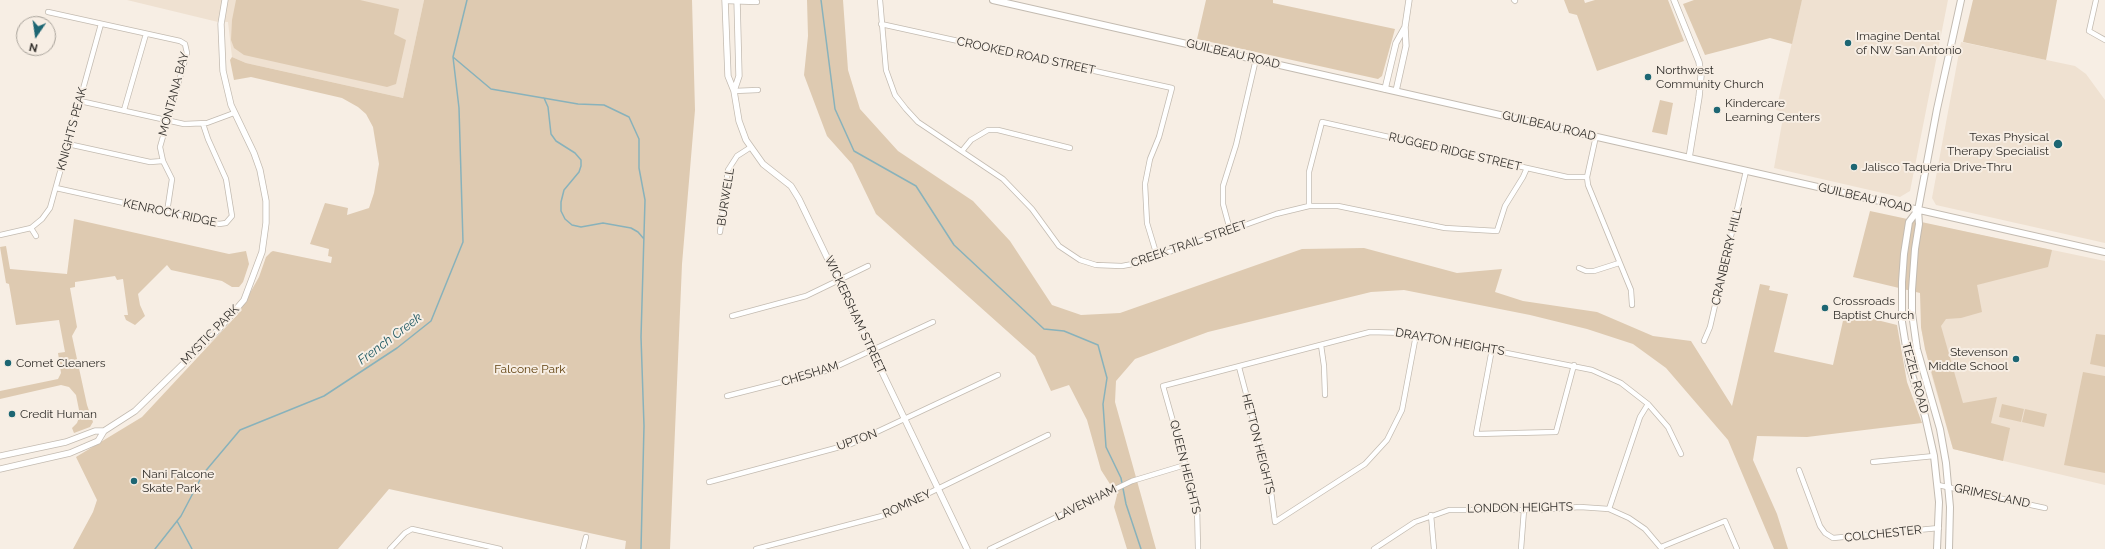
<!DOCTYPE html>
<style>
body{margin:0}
#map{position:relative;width:2105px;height:549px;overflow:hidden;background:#f7eee4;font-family:Raleway,sans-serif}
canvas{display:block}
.north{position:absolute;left:16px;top:16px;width:40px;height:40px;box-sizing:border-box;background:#f7eee4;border:1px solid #a8a29a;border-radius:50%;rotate:193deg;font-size:11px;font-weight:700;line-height:16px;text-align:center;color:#322f2b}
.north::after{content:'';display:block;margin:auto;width:14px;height:18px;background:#1d6673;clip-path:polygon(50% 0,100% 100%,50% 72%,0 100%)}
</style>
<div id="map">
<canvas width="2105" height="549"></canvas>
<div class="north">N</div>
</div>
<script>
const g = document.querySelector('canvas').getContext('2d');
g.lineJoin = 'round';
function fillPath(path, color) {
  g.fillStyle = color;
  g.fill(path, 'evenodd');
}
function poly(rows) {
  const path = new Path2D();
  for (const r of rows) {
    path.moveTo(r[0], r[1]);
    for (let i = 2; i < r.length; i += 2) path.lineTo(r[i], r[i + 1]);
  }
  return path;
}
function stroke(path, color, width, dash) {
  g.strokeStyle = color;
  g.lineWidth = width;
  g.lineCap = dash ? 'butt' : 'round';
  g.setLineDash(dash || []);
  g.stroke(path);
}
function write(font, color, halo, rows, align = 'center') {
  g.font = font + ' Raleway,sans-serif';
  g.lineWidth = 4;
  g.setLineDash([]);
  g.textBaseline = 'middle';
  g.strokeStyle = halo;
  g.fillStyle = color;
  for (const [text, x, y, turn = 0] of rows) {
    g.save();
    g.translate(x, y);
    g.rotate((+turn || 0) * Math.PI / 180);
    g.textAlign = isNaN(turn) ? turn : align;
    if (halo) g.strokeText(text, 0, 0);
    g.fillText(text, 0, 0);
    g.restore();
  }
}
fillPath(poly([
 [127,0,424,0,403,98,246,63,232,57,228,22,218,22],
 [1802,0,1948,0,1910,191,1900,197,1774,168,1784,112,1776,110],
 [1961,42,2075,66,2086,74,2105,100,2105,243,1936,205,1932,198],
 [1933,225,2105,261,2105,485,1953,449,1930,370,1921,328,1928,228]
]), '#efe1d1');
fillPath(poly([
 [236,0,360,0,399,9,394,34,406,40,396,84,387,87,244,55,234,48,231,40,232,20],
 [424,0,692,0,695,110,682,264,670,549,625,549,626,541,389,489,338,549,73,549,93,512,97,500,76,457,142,417,238,314,259,277,266,257,271,252,273,251,331,263,332,257,328,256,329,249,310,244,325,203,348,208,347,215,369,208,374,193,379,164,373,127,366,114,358,107,342,98,251,77,234,80,230,60,232,57,246,63,403,98],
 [807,0,843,0,848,70,860,109,898,151,973,201,1010,241,1052,305,1081,315,1120,313,1302,249,1364,248,1457,273,1502,269,1495,292,1523,301,1597,312,1653,336,1691,341,1732,406,1760,284,1770,286,1769,290,1788,294,1774,352,1833,365,1845,312,1897,325,1907,382,1922,423,1807,437,1757,436,1753,460,1777,514,1788,549,1774,549,1728,440,1666,368,1633,344,1587,329,1530,315,1404,290,1371,292,1208,332,1135,359,1116,381,1115,402,1156,549,1127,549,1114,507,1117,495,1101,470,1087,420,1069,385,1051,391,1035,356,876,214,852,164,827,136,804,75,808,36],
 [1206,0,1273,0,1273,3,1395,29,1382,76,1378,79,1197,39],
 [1564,0,1584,0,1585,3,1595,0,1668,0,1684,41,1597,71,1577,15,1569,13],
 [1694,0,1802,0,1792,44,1770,38,1705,55,1683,4],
 [1973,0,2057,0,2046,60,1963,42],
 [1660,100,1673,103,1667,135,1652,132],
 [1870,211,2052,250,2048,267,1977,285,1982,312,1961,318,1946,319,1941,326,1963,403,1997,397,1991,423,2010,428,2003,461,1953,449,1925,349,1921,327,1920,293,1853,277],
 [74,219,229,254,246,251,249,264,243,282,239,287,232,287,222,281,171,270,167,265,138,294,140,305,145,316,135,325,126,320,124,315,128,315,123,279,117,280,115,276,75,282,75,287,70,288,77,327,72,336,87,405,93,422,90,427,74,433,72,428,77,423,80,415,76,395,69,387,61,385,0,399,0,391,58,379,61,373,58,353,65,352,59,320,16,325,9,284,6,283,0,247,6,246,10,269,67,274],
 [2096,334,2105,335,2105,367,2090,364],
 [2083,372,2105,376,2105,473,2064,465],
 [2002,404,2024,409,2021,422,1999,417],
 [2025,409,2047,414,2044,427,2022,422]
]), '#decab1');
stroke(poly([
 [821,0,835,109,854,151,916,186,954,245,1044,329,1064,331,1098,345,1107,378,1103,404,1106,447,1121,478,1126,504,1141,549],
 [453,57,491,89,578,104,604,105,629,117,639,139,639,168,645,200,641,337,644,426,641,549],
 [544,98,548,107,551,134,556,141,575,153,581,160,581,166,579,172,564,190,561,202,561,211,565,219,572,225,581,227,603,223,631,228,638,232,644,239],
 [177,521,192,549],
 [155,549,181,516,203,474,240,430,324,396,397,348,431,321,463,242,459,108,453,57,467,0]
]), '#88b2bb', 1.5);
const minor = poly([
 [880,0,886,70,895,95,906,109,918,122,1003,179,1032,209,1059,246,1080,260,1096,265,1122,266,1138,263,1276,214,1309,206,1338,206,1445,228,1497,231,1505,206,1523,177,1527,168],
 [1514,0,1515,1],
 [2096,0,2089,31,2105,40],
 [725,1,757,2],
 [48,12,180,41,185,44,187,53,160,147,163,161,172,179,167,212],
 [881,24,1172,88,1159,137,1150,159,1145,184,1147,223,1157,256],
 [734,91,758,90],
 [80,101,184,124,207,123,234,113],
 [124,110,146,34],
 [1596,136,1587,177,1588,185,1631,290,1632,305],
 [68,144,150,162,163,161],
 [962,151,971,140,988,130,998,130,1070,148],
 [56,188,219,224,226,223,232,216,226,179,208,139,203,124],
 [1309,206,1309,172,1322,122,1567,177,1587,177],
 [31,228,36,236],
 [1230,230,1223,204,1223,186,1236,145,1256,59],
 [720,232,728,170,737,156,751,147],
 [0,235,31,228,42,219,50,208,101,24],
 [1579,268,1586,271,1594,271,1619,263],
 [732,316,806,296,868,266],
 [1704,341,1710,327,1746,171],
 [1321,345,1324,366,1325,395],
 [1492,349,1476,434,1556,432,1574,365],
 [1239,367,1270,484,1275,522,1365,464,1387,440,1402,410,1416,335],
 [727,396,829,370,933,322],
 [1873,462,1934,456],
 [1799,470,1820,526,1825,533,1833,538,1939,528],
 [709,482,851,444,998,375],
 [1938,485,2045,508],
 [1609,509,1640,417,1648,404],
 [1431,515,1434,549],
 [1661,547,1725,521,1737,549],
 [390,549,405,533,412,529,500,549],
 [583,549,586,537],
 [756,549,882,516,1048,435],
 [990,549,1132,481,1185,465],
 [1198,549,1197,506,1163,386,1370,332,1406,333,1592,370,1621,383,1648,404,1668,427,1681,454],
 [1374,549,1415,522,1449,510,1538,510,1580,507,1609,509,1629,518,1645,529,1662,549],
 [1521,549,1524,510]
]);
const tertiary = poly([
 [725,0,728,76,734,91,739,121,746,140,763,164,791,186,799,199,967,549],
 [1674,0,1699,62,1701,76,1699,97,1689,158],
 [1385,89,1396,43,1405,27,1409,0],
 [734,91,739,76,737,0],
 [1396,91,1406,46,1405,27],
 [0,456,66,442,95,431,104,431],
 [0,469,70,453,98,441,104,431,135,411,219,329,244,300,262,252,266,223,266,201,260,170,254,153,231,105,223,71,221,24,225,0]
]);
const secondary = poly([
 [993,0,2105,252],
 [1918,210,1909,222,1904,254,1902,282,1902,322,1909,365,1925,416,1934,456,1939,502,1937,549],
 [1949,549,1950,507,1946,463,1940,429,1917,349,1912,313,1912,290,1915,249,1919,224,1918,210,1937,109,1961,0]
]);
stroke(minor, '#c3bbb1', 6);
stroke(tertiary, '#c3bbb1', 7);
stroke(secondary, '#c3bbb1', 8);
stroke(minor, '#fff', 4.5);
stroke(tertiary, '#fff', 5.5);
stroke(secondary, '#fff', 6);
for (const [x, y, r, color] of [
 [1848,43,4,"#1d6673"],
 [1648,77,4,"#1d6673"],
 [1717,110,4,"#1d6673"],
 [2058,144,5,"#1d6673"],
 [1854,167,4,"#1d6673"],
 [1825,308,4,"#1d6673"],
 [2016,359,4,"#1d6673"],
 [8,363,4,"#1d6673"],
 [12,414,4,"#1d6673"],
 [134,481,4,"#1d6673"]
]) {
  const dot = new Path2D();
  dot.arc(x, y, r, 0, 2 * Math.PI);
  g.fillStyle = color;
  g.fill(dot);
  stroke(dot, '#f7eee4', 1.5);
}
write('12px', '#322f2b', '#f7eee4', [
 ["Imagine Dental",1856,36],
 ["of NW San Antonio",1856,50],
 ["Northwest",1656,70],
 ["Community Church",1656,84],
 ["Kindercare",1725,103],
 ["Learning Centers",1725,117],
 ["Texas Physical",2049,137,"right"],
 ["Therapy Specialist",2049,151,"right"],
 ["Jalisco Taqueria Drive-Thru",1862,167],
 ["Crossroads",1833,301],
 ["Baptist Church",1833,315],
 ["Stevenson",2008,352,"right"],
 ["Middle School",2008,366,"right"],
 ["Comet Cleaners",16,363],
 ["Credit Human",20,414],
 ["Nani Falcone",142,474],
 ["Skate Park",142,488]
], 'left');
write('12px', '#322f2b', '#f7eee4', [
 ["GUILBEAU ROAD",1233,54,13],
 ["CROOKED ROAD STREET",1026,56,12],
 ["MONTANA BAY",174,94,-75],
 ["GUILBEAU ROAD",1549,126,13],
 ["KNIGHTS PEAK",72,129,-75],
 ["RUGGED RIDGE STREET",1455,152,13],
 ["BURWELL",726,197,-81],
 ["GUILBEAU ROAD",1865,198,13],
 ["KENROCK RIDGE",170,213,12],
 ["CREEK TRAIL STREET",1189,244,-19],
 ["CRANBERRY HILL",1727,256,-77],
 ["WICKERSHAM STREET",855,315,65],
 ["MYSTIC PARK",210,335,-46],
 ["DRAYTON HEIGHTS",1450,342,10],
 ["CHESHAM",810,374,-17],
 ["TEZEL ROAD",1915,378,75],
 ["UPTON",857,440,-20],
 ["HETTON HEIGHTS",1258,444,76],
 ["QUEEN HEIGHTS",1185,467,76],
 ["GRIMESLAND",1992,496,12],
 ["LAVENHAM",1086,503,-26],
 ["ROMNEY",907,504,-25],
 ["LONDON HEIGHTS",1520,508,-1],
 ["COLCHESTER",1883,534,-6]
]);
write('12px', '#5f3f0c', '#f7eee4', [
 ["Falcone Park",530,369]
]);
write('italic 13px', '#1d5862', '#f7eee4', [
 ["French Creek",390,339,-37]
]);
</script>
